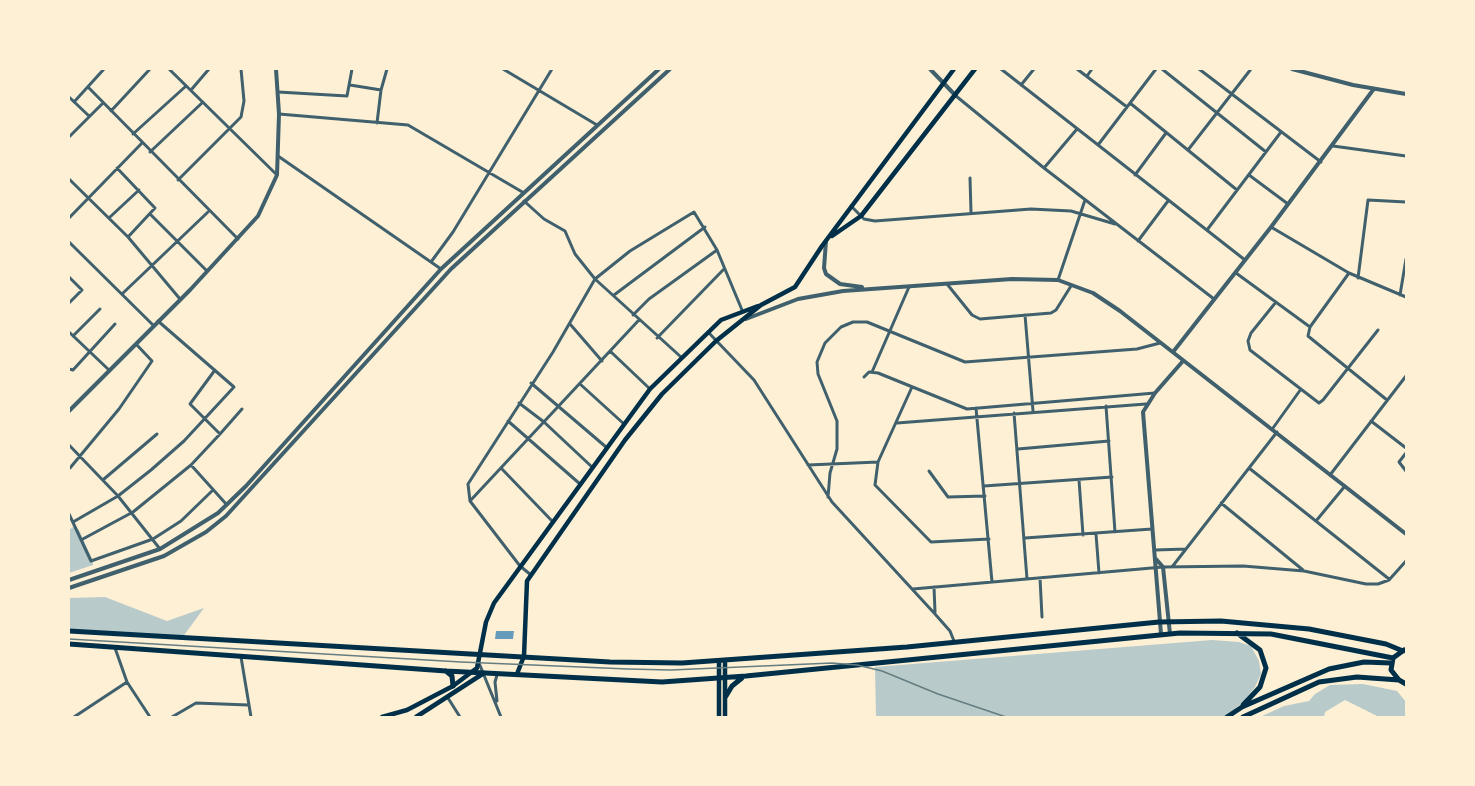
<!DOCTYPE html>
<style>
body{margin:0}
#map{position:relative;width:1475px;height:786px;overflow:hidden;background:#fdf0d5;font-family:"PT Sans",sans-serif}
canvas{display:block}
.frame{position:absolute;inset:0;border:70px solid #fdf0d5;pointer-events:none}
</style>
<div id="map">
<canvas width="1475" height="786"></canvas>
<div class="frame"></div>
</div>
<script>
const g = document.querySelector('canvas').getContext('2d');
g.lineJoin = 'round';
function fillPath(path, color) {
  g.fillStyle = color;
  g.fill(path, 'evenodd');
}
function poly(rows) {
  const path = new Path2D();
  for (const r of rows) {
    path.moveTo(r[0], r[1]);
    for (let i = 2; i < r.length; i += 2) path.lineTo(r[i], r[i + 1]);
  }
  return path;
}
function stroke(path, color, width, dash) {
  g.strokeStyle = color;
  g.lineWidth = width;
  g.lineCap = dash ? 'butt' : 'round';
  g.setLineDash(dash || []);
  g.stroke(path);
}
fillPath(poly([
 [73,527,79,530,93,561,93,565,69,573,69,530],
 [105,597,167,621,204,608,182,638,69,630,69,598],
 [1212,640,1239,642,1251,646,1259,661,1261,674,1255,687,1242,703,1224,717,876,717,875,667],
 [1363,684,1397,691,1406,702,1406,717,1379,717,1345,700,1325,712,1324,717,1260,717,1284,706,1309,701,1315,694,1330,685]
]), '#b9caca');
fillPath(poly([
 [496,631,514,631,513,639,495,639]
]), '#669bbc');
stroke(poly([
 [169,69,277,175],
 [503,69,597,125],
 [1001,69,1245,260],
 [1077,69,1127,107],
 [1162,69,1266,152],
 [1199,69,1321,162],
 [1087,76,1092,69],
 [350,85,381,90],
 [1021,85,1034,69],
 [88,87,238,239],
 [191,90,209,69],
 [278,92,347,96,352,69],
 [956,96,1044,168,1214,299],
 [69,97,89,116],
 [74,102,104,69],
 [1130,103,1237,190],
 [111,111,150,69],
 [279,114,408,125,524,193],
 [377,123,381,90,387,69],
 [133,134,186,86],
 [69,137,103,103],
 [1098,145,1156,69],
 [1333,146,1406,156],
 [1188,150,1251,69],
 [150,152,203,102],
 [278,156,441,269],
 [117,168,155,208,128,237],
 [1044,168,1077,129],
 [1135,175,1166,133],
 [1249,175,1288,204],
 [970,178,971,212],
 [69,179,128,237,180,299],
 [178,180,241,117,244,101,241,69],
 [524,201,544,219,565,231,575,254,595,279,681,357],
 [851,206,864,219,875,221,1031,209,1071,211,1115,224],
 [150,214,207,271],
 [110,217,139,190],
 [69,218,142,143],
 [1271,227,1349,273,1406,297],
 [1207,230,1281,132],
 [1138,241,1168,201],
 [69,242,153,325],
 [431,262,453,232,552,69],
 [1236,273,1310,327],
 [1349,273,1310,327,1308,336,1387,400],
 [69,277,82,290,69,303],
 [1358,278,1368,200,1406,202],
 [1058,280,1085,200],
 [947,284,972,315,980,319,1051,313,1056,310,1071,286],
 [122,294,208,212],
 [614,295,705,227],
 [1400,295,1406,259],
 [1276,302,1251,333,1248,341,1250,350,1319,403,1323,400,1378,330],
 [633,315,649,299,717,250],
 [1025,315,1033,411],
 [570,324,602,361],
 [69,332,109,370],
 [708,332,754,380,832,502,935,614,950,631,954,641],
 [73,336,100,309],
 [657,338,724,269],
 [610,351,650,389],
 [69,369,73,370,115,324],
 [872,372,909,287],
 [864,377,869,372,878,373,967,409,1155,393],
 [531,383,606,447],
 [580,384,624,424],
 [912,387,878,462,875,485,931,542,989,539],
 [519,403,544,422,592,467],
 [1106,406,1115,532],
 [976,408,992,582],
 [1014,413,1027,579],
 [508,421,580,484],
 [1371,421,1406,448],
 [897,423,1146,404],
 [1273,428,1301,389],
 [220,434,242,409],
 [69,445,118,496,160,549],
 [1018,449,1109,441],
 [1406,453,1399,462,1406,471],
 [191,465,227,505],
 [808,465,878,462],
 [70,468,119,409,152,361,136,344],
 [501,468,553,522],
 [1249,468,1389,579],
 [929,471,948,497,985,496],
 [1330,475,1406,376],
 [104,479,157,434],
 [1079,480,1083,535],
 [984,486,1112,477],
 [828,497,830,473,837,449,837,421,818,374,817,362,825,343,841,327,853,322,867,322,965,362,1137,349,1160,343],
 [470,501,638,321],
 [1221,503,1303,570],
 [69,514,91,561,153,539,181,521,213,490],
 [1316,521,1345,486],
 [73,522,118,496,151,470,184,441,234,387,158,321],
 [1096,534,1099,573],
 [1025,538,1152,529],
 [81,540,133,512,191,465,220,434,190,404,215,370],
 [1155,550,1186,549],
 [1172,567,1277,432],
 [531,575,520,566,470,501,468,484,553,352,595,279,630,251,694,212,717,250,742,310],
 [1040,578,1042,617],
 [934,587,935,612],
 [913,589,1163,567,1243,566,1304,571,1366,584,1378,584,1389,580,1406,561],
 [115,648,127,682,150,717],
 [241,657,251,717],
 [479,663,501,717],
 [448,698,460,717],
 [497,701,495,682,497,675],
 [74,717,127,682],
 [172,717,196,703,248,705]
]), '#3f606c', 3);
stroke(poly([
 [930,69,956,96],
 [1292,69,1353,85,1406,94],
 [826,241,824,268,826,274,840,284,862,287],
 [746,319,798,299,843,291,1012,279,1058,280,1093,293,1120,311,1406,534],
 [1173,352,1271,227,1373,90],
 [69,411,190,290,258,216,277,175,279,114,276,69],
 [1156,559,1163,567,1170,634],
 [69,580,160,549,218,513,246,486,441,269,659,69],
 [69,588,164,556,206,532,226,516,451,269,670,69],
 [1161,634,1143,412,1155,393,1183,361]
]), '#3f606c', 4);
stroke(poly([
 [832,236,861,216,975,69],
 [725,660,725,717],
 [719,661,719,717],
 [517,674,524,656,527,581,625,440,662,394,716,341,761,305,795,287,822,246,954,69],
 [382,717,407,710,453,686,477,668,486,622,494,603,650,389,721,320,758,306],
 [416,717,484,673]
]), '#003049', 4.5);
stroke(poly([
 [69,631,610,662,682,663,907,647,1159,622,1221,621,1309,629,1386,644,1403,651],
 [1237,633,1260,650,1266,668,1260,687,1243,705],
 [69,644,446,671,662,682,746,676,1180,633,1271,634,1393,658],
 [1404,650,1393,658,1391,670,1399,680,1406,684],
 [446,671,452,676,453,686],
 [726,696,732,686,742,678],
 [1227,717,1242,707,1329,669,1364,662,1391,663],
 [1243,717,1319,682,1357,677,1399,680]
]), '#003049', 5);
stroke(poly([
 [69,639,461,662,628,669,671,670,832,663,857,665,882,671,938,694,1006,717]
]), '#657d81', 1.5);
</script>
